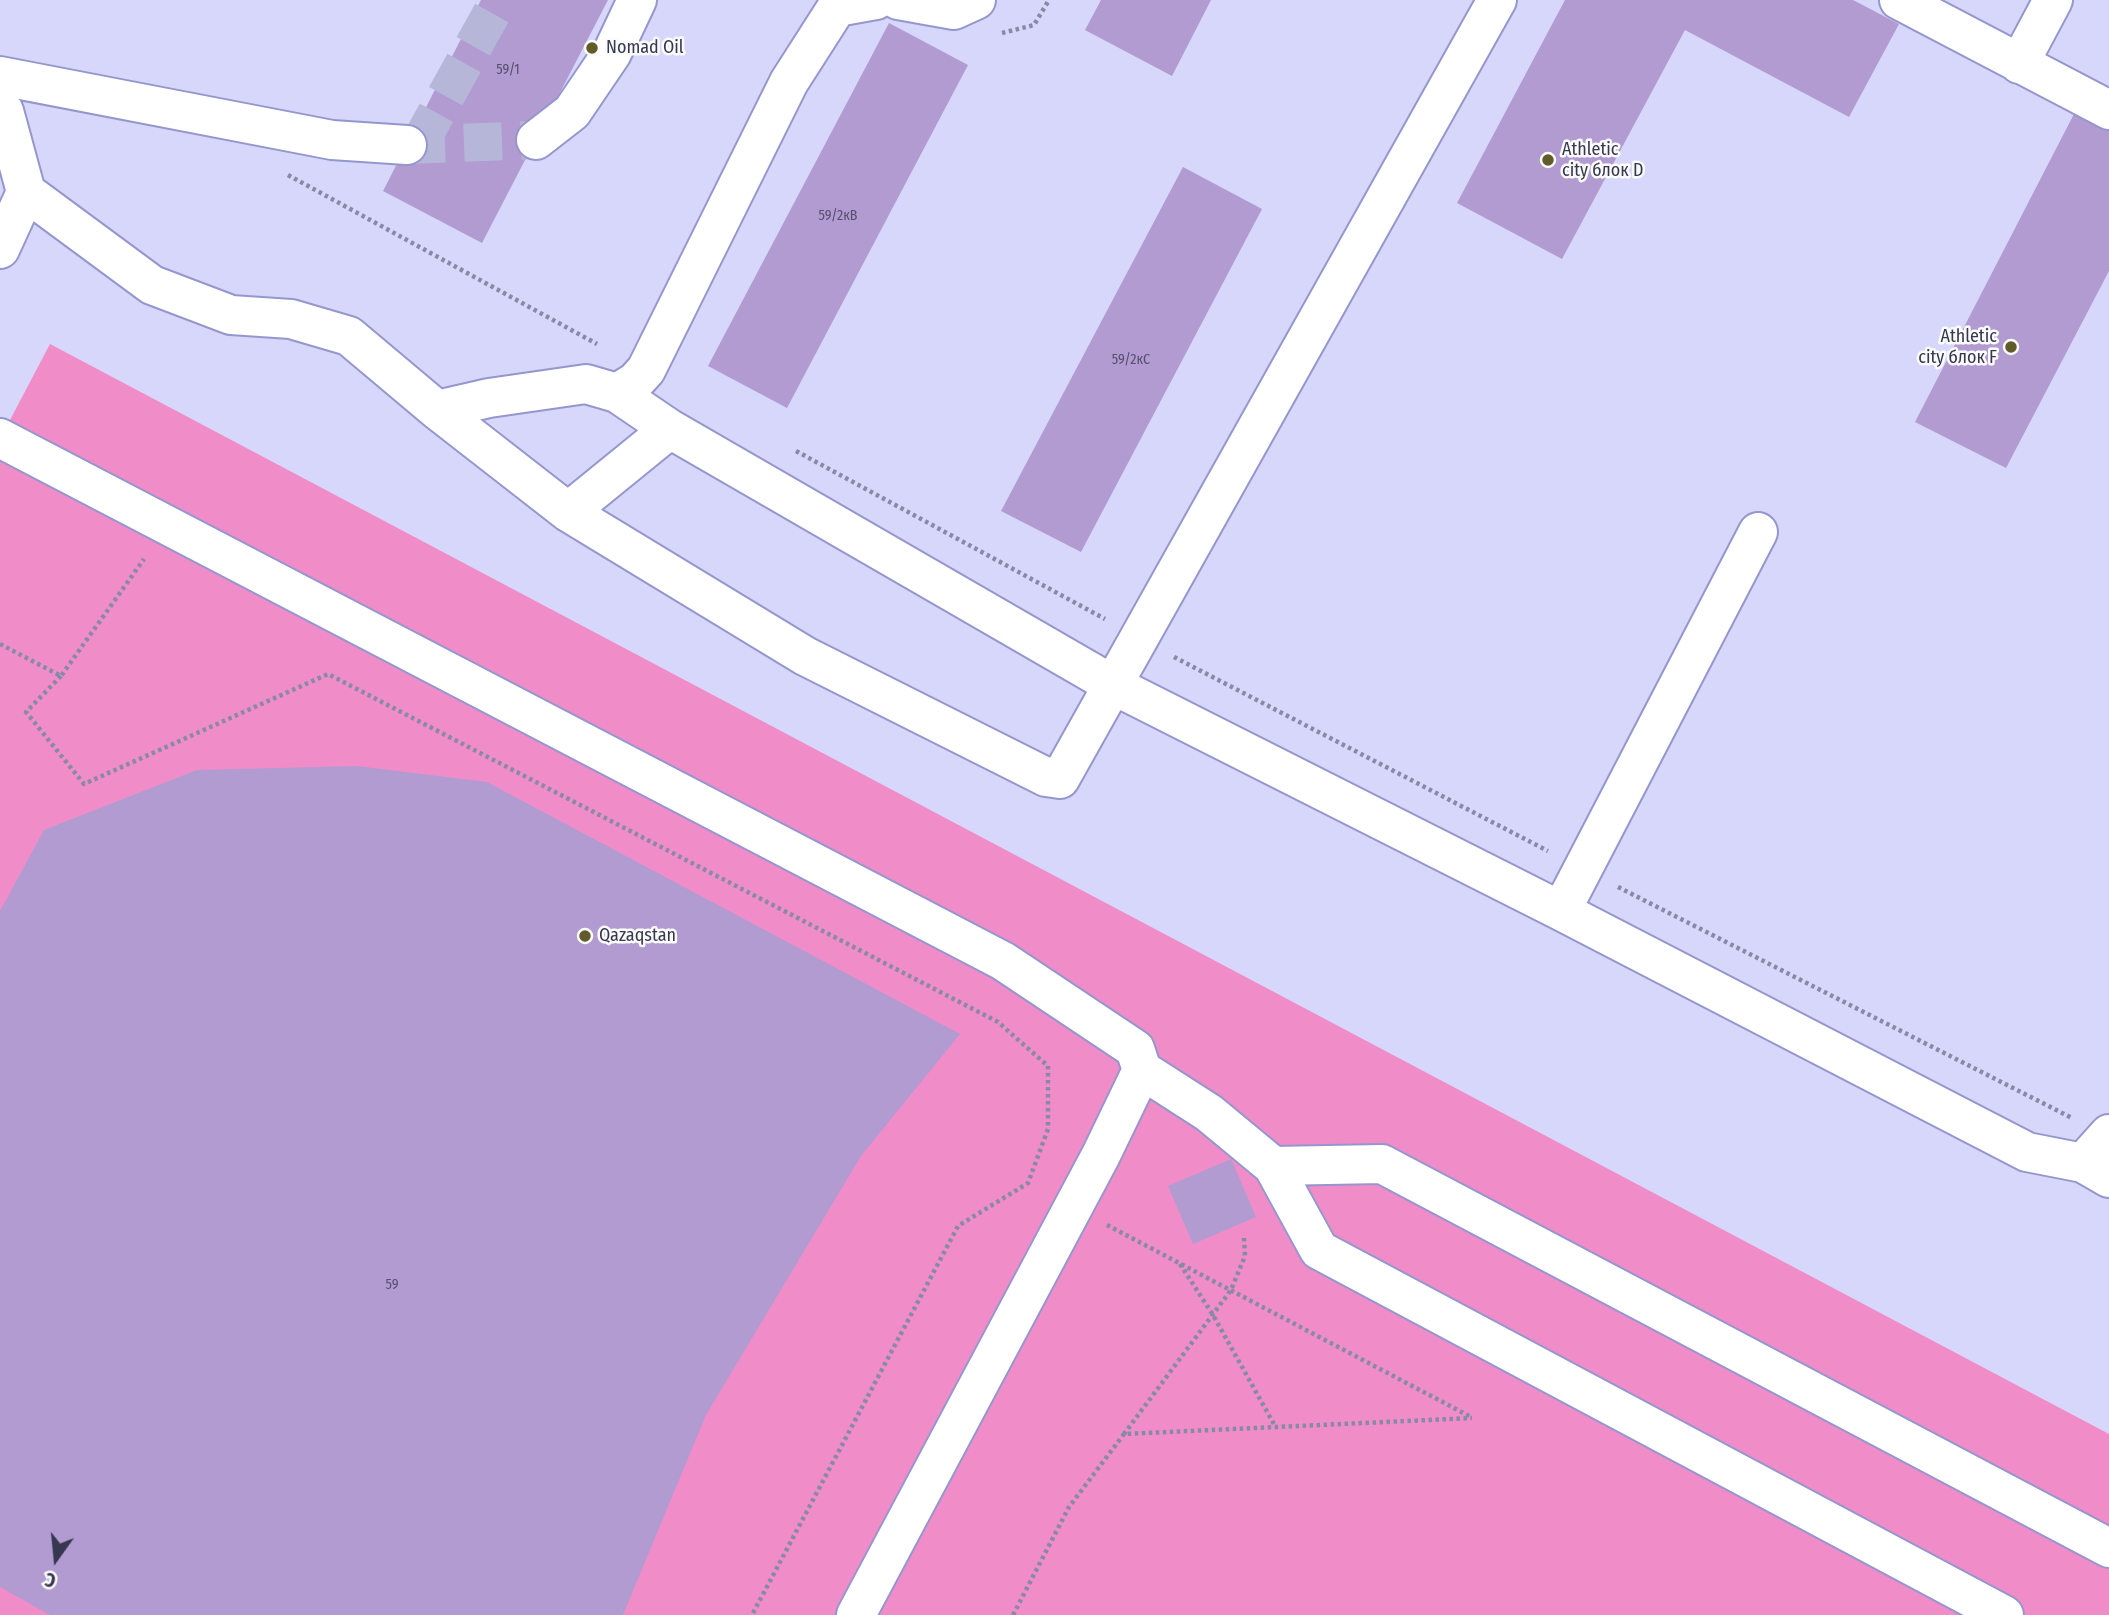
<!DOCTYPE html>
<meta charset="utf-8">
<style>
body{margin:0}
#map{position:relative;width:2109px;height:1615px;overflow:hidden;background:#d6d7fa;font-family:"Fira Sans Condensed",sans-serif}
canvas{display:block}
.north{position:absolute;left:21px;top:1524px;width:70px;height:70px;-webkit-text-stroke:5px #fbfbfb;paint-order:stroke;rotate:195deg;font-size:19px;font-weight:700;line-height:28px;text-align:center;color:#37374f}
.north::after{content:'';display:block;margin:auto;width:24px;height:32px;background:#37374f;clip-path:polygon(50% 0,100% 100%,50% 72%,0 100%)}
</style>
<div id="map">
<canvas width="2109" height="1615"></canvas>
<div class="north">С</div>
</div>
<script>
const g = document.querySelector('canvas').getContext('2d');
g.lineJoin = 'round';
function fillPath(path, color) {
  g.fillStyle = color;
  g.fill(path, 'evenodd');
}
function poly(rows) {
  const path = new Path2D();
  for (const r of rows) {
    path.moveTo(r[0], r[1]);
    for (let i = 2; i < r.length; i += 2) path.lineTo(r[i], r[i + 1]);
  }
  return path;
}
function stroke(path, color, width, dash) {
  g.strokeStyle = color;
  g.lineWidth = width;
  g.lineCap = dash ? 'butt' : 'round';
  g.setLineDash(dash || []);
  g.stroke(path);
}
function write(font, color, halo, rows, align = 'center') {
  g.font = font + ' "Fira Sans Condensed",sans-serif';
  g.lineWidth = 5;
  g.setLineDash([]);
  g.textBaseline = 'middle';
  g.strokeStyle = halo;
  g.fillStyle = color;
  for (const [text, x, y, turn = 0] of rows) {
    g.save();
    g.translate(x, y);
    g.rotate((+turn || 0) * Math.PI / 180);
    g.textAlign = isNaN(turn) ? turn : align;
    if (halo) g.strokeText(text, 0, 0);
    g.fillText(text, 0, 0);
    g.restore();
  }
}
fillPath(poly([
 [50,344,2109,1434,2109,1615,0,1615,0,439]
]), '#f08dc9');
fillPath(poly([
 [481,0,608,0,482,243,383,191],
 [1101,0,1211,0,1172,76,1085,30],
 [1565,0,1853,0,1899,24,1849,117,1685,30,1562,259,1457,203],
 [889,23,968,65,787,408,708,366],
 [2075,112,2109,129,2109,271,2006,468,1915,422],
 [1183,167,1262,209,1081,552,1001,511],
 [357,766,487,782,960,1034,861,1156,706,1415,623,1615,50,1615,0,1587,0,911,44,830,197,770],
 [1231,1159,1256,1217,1193,1244,1168,1186]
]), '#b19bd1');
stroke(poly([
 [407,145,536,140],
 [418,146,499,0]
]), '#b6b7d8', 38, [38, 19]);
const minor = poly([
 [898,0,954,10,976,0],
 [1899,0,2109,110],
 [2019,64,2053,0],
 [0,76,332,140,407,145],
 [0,107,4,111,26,192,0,249],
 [536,140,572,112,612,53,637,0],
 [26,192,152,285,231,315,291,319,349,336,437,410,489,398,586,384,617,393,635,382,646,370,789,82,837,7,876,0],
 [617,393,670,429,1115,686,1561,911,2027,1152,2083,1163,2109,1178],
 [437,410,568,512,805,656,1046,777,1060,779,1497,0],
 [0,438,1003,961,1135,1049,1142,1070,1101,1155,856,1615],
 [568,512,670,429],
 [1561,911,1758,532],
 [1142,1070,1209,1113,1273,1166,1319,1250,2004,1615],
 [2083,1163,2109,1134],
 [1273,1166,1382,1164,2109,1548]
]);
stroke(minor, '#9596cd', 42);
stroke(poly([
 [1002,33,1034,25,1049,0],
 [288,175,597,344],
 [796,451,1105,619],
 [0,644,61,676,144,559],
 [1174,657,1548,851],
 [61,676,26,712,84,784,328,674,998,1022,1048,1066,1048,1129,1028,1183,958,1226,752,1615],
 [1618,887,2072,1118],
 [1107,1225,1471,1417],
 [1244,1238,1245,1256,1231,1290,1124,1434,1472,1418],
 [1180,1264,1213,1315,1275,1426],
 [1013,1615,1069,1507,1124,1434]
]), '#8889a6', 4.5, [3.5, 3.5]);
stroke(minor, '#fff', 38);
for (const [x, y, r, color] of [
 [592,48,7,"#605b28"],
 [1548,160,7,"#605b28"],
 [2011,347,7,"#605b28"],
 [585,936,7,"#605b28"]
]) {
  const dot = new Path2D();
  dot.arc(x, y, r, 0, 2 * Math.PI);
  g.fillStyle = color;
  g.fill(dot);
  stroke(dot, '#fbfbfb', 2.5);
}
write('14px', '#565070', null, [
 ["59/1",508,70],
 ["59/2кВ",838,216],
 ["59/2кС",1131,360],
 ["59",392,1285]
]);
write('18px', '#37374f', '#fbfbfb', [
 ["Nomad Oil",606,48],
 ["Athletic",1562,150],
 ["city блок D",1562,171],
 ["Athletic",1997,337,"right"],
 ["city блок F",1997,358,"right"],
 ["Qazaqstan",599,936]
], 'left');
</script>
